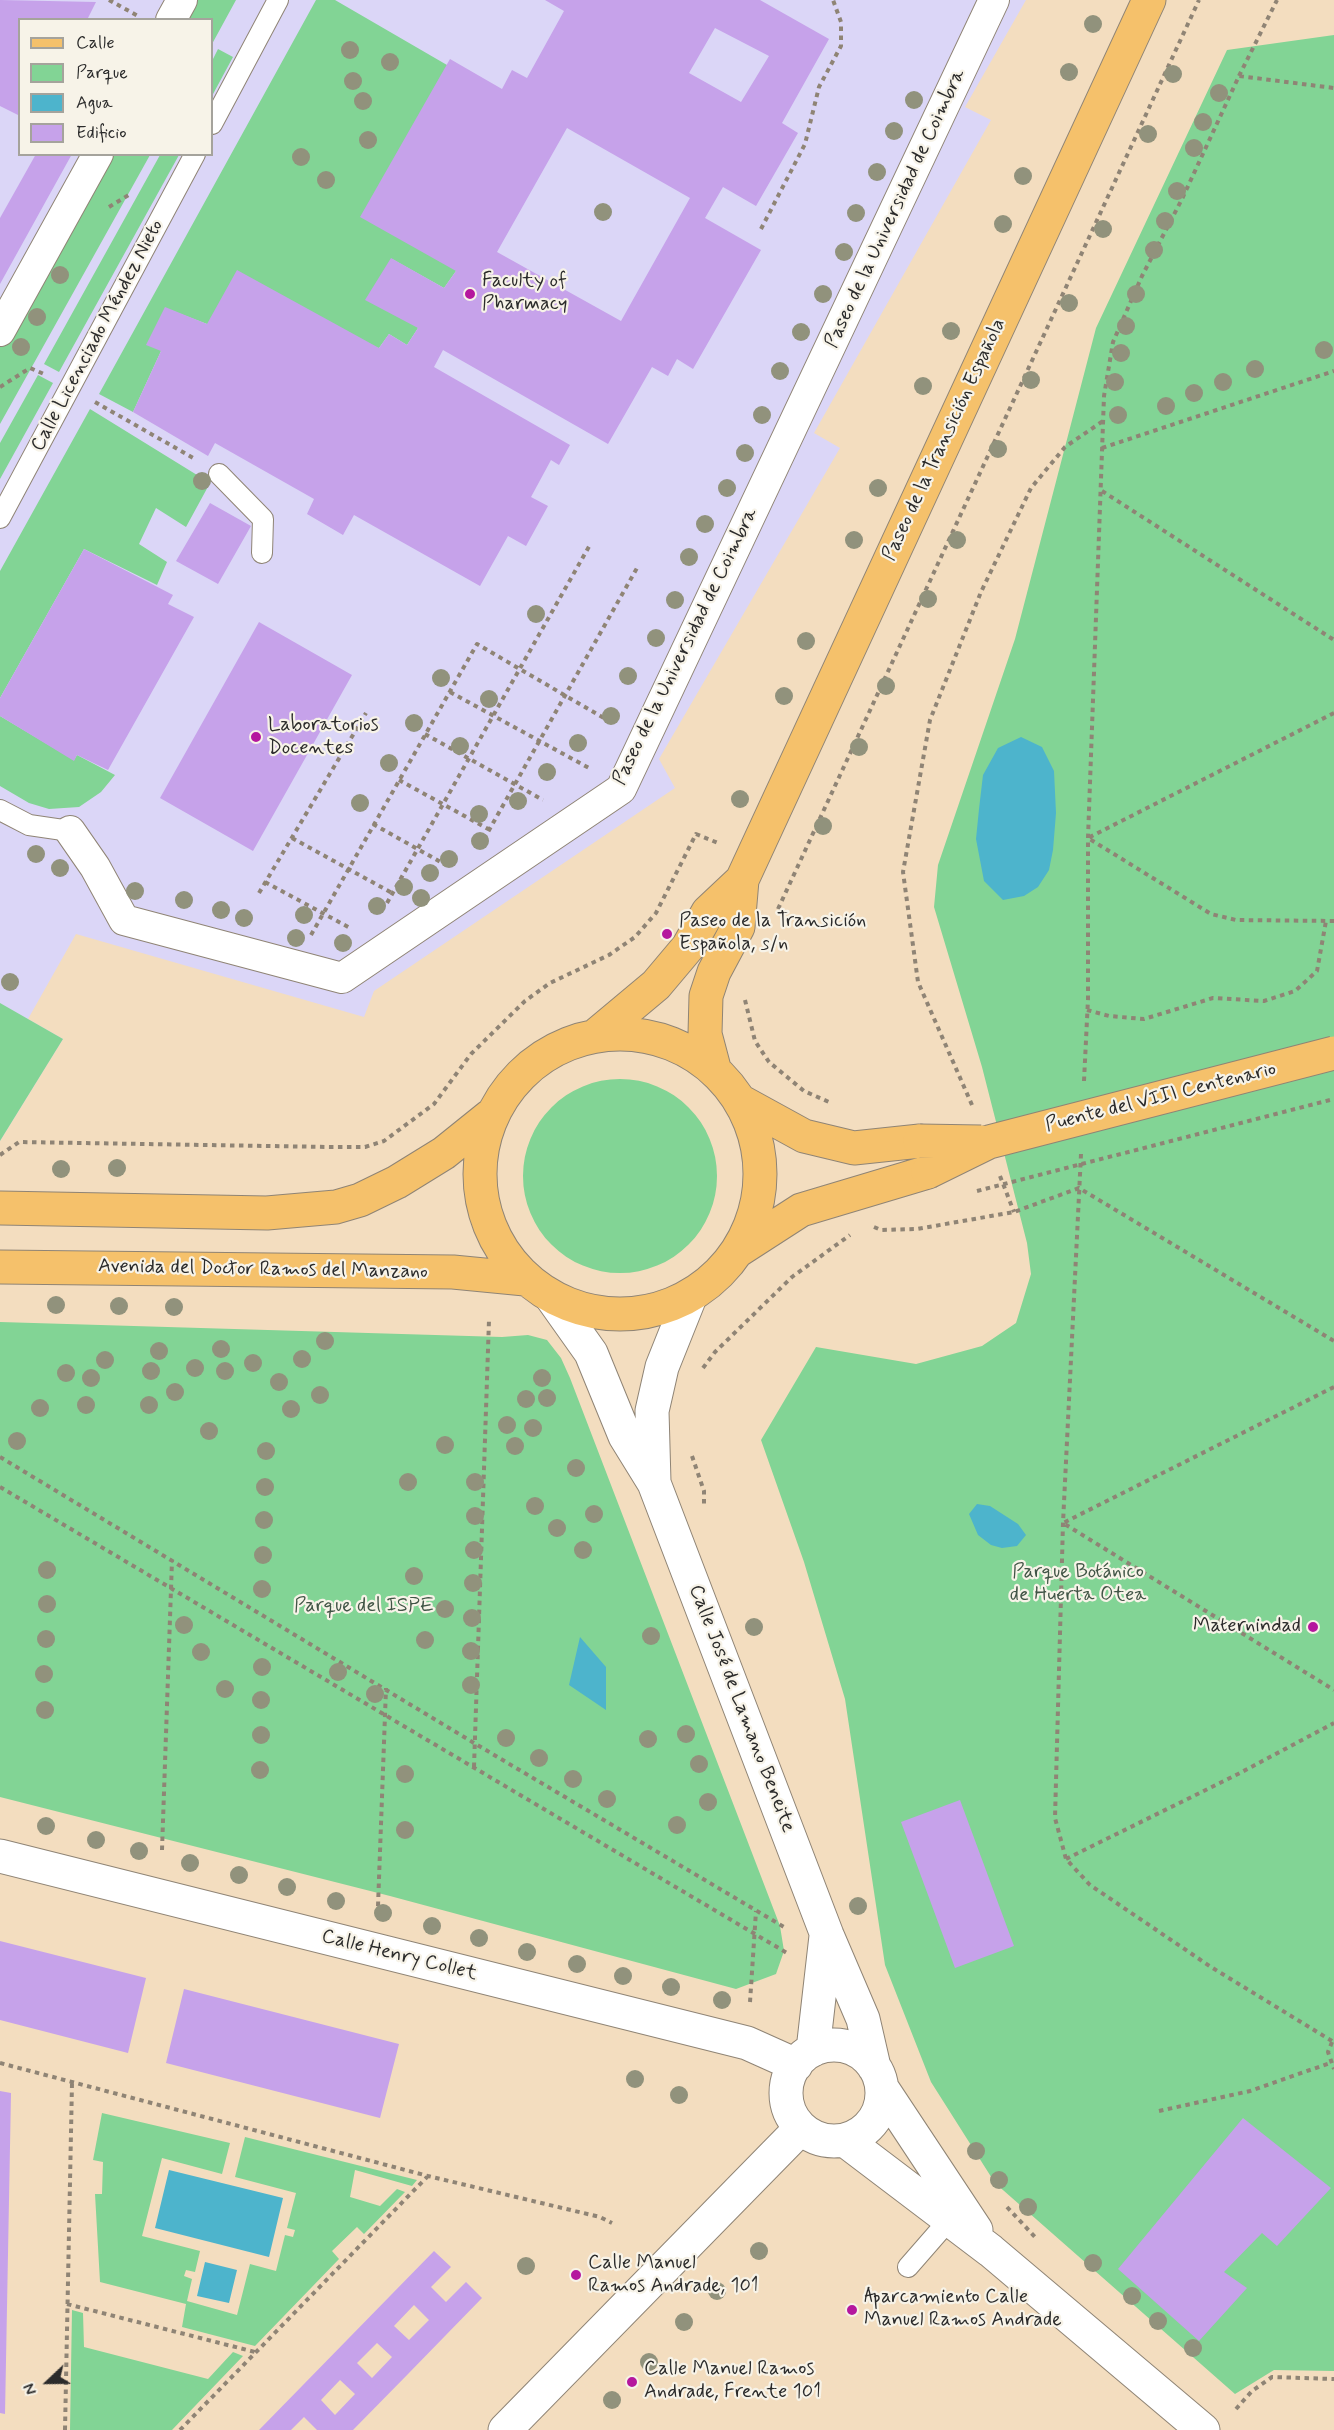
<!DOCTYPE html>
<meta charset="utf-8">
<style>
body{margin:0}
#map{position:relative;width:1334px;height:2430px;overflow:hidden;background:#f3ddbf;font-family:Mynerve,sans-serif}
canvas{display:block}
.legend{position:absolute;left:18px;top:18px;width:195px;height:138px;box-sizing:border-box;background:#f7f3e8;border:2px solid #a5a39c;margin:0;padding:8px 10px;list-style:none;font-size:18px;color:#2b2b2b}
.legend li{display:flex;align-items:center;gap:12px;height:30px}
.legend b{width:30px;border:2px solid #a5a39c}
.north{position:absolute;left:18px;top:2352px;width:60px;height:60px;-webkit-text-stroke:4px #f7f3e8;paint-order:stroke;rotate:248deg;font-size:16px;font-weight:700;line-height:24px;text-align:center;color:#2b2b2b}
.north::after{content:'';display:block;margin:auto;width:21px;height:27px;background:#2b2b2b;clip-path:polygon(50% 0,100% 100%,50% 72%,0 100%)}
</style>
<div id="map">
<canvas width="1334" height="2430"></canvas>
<ul class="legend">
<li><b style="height:8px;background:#f5c16b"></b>Calle</li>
<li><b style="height:16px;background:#82d495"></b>Parque</li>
<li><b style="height:16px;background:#4db4cc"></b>Agua</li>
<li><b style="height:16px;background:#c6a2ea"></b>Edificio</li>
</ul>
<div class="north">N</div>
</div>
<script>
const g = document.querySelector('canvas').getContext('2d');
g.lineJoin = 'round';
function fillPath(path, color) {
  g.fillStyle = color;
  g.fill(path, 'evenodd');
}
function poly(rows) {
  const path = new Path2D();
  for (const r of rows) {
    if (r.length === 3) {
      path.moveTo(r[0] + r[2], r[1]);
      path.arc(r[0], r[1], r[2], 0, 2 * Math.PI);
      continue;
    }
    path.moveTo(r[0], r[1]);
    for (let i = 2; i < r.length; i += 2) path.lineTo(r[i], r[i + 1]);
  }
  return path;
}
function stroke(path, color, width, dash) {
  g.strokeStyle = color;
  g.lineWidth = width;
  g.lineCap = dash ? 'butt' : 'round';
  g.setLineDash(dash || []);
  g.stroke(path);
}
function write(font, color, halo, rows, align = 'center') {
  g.font = font + ' Mynerve,sans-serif';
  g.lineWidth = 4.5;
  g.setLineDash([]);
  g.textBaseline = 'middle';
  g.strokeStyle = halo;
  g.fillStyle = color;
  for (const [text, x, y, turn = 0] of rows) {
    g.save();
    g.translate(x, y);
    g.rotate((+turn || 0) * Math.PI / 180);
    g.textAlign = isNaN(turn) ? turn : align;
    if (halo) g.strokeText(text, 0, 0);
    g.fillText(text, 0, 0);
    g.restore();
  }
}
fillPath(poly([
 [0,0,1026,0,965,107,991,120,814,433,840,448,659,759,675,788,374,991,364,1017,76,934,28,1019,63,1039,0,1141],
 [20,20,212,20,212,154,20,154]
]), '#dbd6f7');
fillPath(poly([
 [192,0,236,0,212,44,212,20,181,20],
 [316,0,335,0,447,65,456,271,444,288,392,259,418,328,407,345,389,334,379,348,207,324,165,308,161,351,133,412,99,394],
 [1334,35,1334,2371,1274,2370,1235,2394,995,2183,931,2082,885,1965,845,1699,804,1562,761,1440,816,1347,916,1364,982,1346,1016,1323,1031,1274,1027,1243,982,1067,934,907,938,865,1015,639,1096,328,1227,50],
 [218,49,233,57,212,96,212,61],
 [106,155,150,155,0,424,0,347],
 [160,155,179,155,59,372,44,364],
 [38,375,53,383,0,479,0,443],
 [90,409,210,483,186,527,156,508,139,544,167,562,157,585,84,549,0,698,0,571],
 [0,716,74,760,77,755,115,775,101,792,79,807,49,809,29,803,0,786],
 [0,1003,63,1039,0,1141],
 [620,1176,97],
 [0,1322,502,1337,528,1335,547,1340,561,1358,570,1378,780,1926,784,1951,776,1974,736,1989,390,1896,0,1797],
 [102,2113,230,2143,222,2174,162,2158,142,2236,200,2251,195,2272,186,2270,184,2276,192,2279,187,2301,237,2315,250,2264,276,2271,285,2235,293,2237,295,2230,287,2228,296,2193,235,2177,245,2137,417,2180,412,2186,355,2170,350,2197,380,2206,397,2189,405,2192,364,2234,357,2227,332,2251,339,2259,255,2346,182,2327,186,2304,100,2282,95,2194,102,2194,103,2162,93,2160],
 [72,2310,83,2313,84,2347,208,2379,233,2352,243,2356,172,2430,70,2430]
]), '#82d495');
fillPath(poly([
 [1021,737,1042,747,1054,771,1056,813,1053,850,1049,870,1038,887,1024,896,1003,900,984,881,976,839,979,809,983,775,998,748],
 [977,1504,990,1506,1018,1524,1026,1535,1017,1546,1002,1548,991,1545,978,1535,969,1514],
 [580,1637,606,1667,606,1710,569,1685],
 [169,2170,283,2198,269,2257,155,2228],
 [205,2262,237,2270,229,2303,197,2296]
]), '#4db4cc');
fillPath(poly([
 [0,0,96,2,87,20,20,20,20,116,0,106],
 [545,0,760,0,829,39,782,123,798,133,756,206,723,187,705,218,761,250,693,369,677,359,668,376,652,367,608,444,443,350,434,367,570,445,559,465,551,460,531,497,548,506,526,546,508,536,480,586,354,515,343,535,307,514,314,499,215,443,208,456,133,412,161,351,146,345,165,307,207,324,237,270,379,348,389,334,407,345,418,328,365,300,391,258,444,288,456,271,360,217,450,59,502,89,512,70,527,78,564,11],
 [715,28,769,56,741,102,689,73],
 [567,128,690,198,621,321,497,252],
 [36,154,72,154,0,284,0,218],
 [210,503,251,526,218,584,176,561],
 [84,549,173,595,168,604,194,617,108,770,77,755,74,761,0,716,0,698],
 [259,622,352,675,253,851,160,798],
 [960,1800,1014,1946,955,1968,901,1822],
 [0,1941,146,1978,128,2053,0,2020],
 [184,1989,399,2044,380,2118,166,2063],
 [0,2091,11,2093,5,2414,0,2413],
 [1243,2118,1331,2188,1277,2246,1262,2233,1224,2272,1247,2288,1199,2341,1118,2269],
 [434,2251,451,2267,431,2287,446,2302,466,2282,482,2298,408,2374,353,2430,317,2430,304,2417,291,2430,259,2430],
 [414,2305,429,2320,409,2340,394,2326],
 [377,2343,392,2357,372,2378,357,2363],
 [340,2380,355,2394,335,2415,321,2400]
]), '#c6a2ea');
const service = poly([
 [212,124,278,0],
 [219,474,263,519,262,553],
 [0,518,195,154],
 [0,810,29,825,70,831],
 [908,2267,949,2220]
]);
const pedestrian = poly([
 [171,20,182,0],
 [0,331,98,154],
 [70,831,95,867,124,920,342,978,621,789,994,0]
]);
const minor = poly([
 [552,1298,591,1353,625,1436,654,1483,827,1935,863,2019,874,2067],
 [654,1482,652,1411,662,1367,690,1297],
 [0,1856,747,2043,796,2065],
 [834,2093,48],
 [813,2050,826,1936],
 [882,2088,976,2230],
 [846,2141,991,2251,1203,2430],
 [505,2430,801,2128]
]);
const primary = poly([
 [620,1174,140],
 [595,1036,656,985,688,947,708,912,742,880],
 [714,1068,705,1034,706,996,714,972,738,927,742,880,1149,0],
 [742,1102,804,1136,854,1148,920,1141],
 [0,1208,267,1213,336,1207,360,1200,397,1182,444,1153,490,1116],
 [739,1250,801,1210,928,1172],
 [0,1267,453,1272,525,1279]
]);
stroke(service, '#8f8475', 22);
stroke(pedestrian, '#8f8475', 32);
stroke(minor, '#8f8475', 35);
stroke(primary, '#8f8475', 35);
stroke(poly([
 [109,0,138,16],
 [1239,76,1277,0],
 [109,207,132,193],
 [761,229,805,144,819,87,841,46,841,22,833,0],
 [0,387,30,368,44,374],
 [95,402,195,459],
 [1102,448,1334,371],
 [1102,491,1334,640],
 [450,692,589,768],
 [1334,713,1088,838,1211,914,1236,920,1334,921],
 [425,734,543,800],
 [399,780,490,830],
 [373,824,446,865],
 [292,838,394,894],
 [484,839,637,568],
 [265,882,352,929],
 [259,893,366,713],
 [387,903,591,543],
 [778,909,1199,0],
 [311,935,477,644,614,724],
 [745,1000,755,1041,769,1062,804,1091,829,1102],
 [1087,1010,1109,1016,1144,1019,1213,998,1264,1001,1295,991,1317,971,1326,921],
 [1084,1081,1088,999,1088,838,1104,396,1113,342,1142,276,1182,199,1239,76,1334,88],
 [972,1105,918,982,903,872,930,720,981,592,1031,488,1065,447,1103,421],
 [1081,1154,1063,1523,1055,1818,1066,1859,1090,1885,1211,1967,1332,2041],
 [0,1155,19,1142,331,1147,365,1147,384,1141,434,1104,471,1054,525,1001,550,983,609,955,635,937,656,913,696,834,718,843],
 [1000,1176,1014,1212],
 [874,1227,881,1230,917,1229,1014,1212,1079,1188,1334,1341],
 [703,1368,715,1352,792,1277,850,1235],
 [1334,1387,1063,1523,1334,1690],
 [692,1456,704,1491,704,1507],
 [0,1457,474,1743,784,1927],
 [0,1487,787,1953],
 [474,1767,489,1320],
 [162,1850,172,1560],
 [1066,1859,1238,1774,1334,1723],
 [378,1906,386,1688],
 [750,2002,756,1911],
 [1332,2042,1328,2052,1334,2069],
 [0,2063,428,2176,600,2217,612,2223],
 [1159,2111,1250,2091,1330,2063],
 [1007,2207,1035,2237],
 [67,2304,255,2352],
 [1236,2409,1252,2391,1272,2377,1334,2379],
 [65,2430,72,2083],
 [180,2430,427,2177]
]), '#8f8475', 4, [4.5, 4.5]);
stroke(service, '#fff', 20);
stroke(pedestrian, '#fff', 30);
stroke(minor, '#fff', 33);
stroke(primary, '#f5c16b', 33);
const primaryBridge = poly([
 [920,1141,981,1142],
 [928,1172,989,1142,1334,1053]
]);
stroke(primaryBridge, '#8f8475', 35, []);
stroke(poly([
 [977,1191,1334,1099]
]), '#8f8475', 4, [4.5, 4.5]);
stroke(primaryBridge, '#f5c16b', 33);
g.fillStyle = '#91927c';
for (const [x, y] of [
 [1093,24],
 [350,50],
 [390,62],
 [1069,72],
 [1173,74],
 [353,81],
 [1219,93],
 [914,100],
 [363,101],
 [1203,122],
 [894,131],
 [1148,134],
 [368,140],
 [1194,148],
 [301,157],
 [877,172],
 [1023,176],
 [326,180],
 [1177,191],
 [603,212],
 [856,213],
 [1165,221],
 [1003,224],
 [1103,229],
 [1154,250],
 [844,252],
 [60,275],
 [823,294],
 [1136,294],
 [1069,303],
 [37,317],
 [1126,326],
 [951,331],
 [801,332],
 [21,347],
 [1324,350],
 [1121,353],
 [1255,369],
 [780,371],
 [1031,380],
 [1115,382],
 [1223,382],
 [923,386],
 [1194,393],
 [1166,406],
 [762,415],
 [1118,415],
 [998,449],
 [745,453],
 [202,481],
 [727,488],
 [878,488],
 [705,524],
 [854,540],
 [957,540],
 [689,557],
 [928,599],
 [675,600],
 [536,614],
 [656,638],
 [806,641],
 [628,676],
 [441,678],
 [886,686],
 [784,696],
 [489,699],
 [611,716],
 [414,723],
 [578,743],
 [460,746],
 [859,747],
 [389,763],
 [547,772],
 [740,799],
 [518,801],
 [360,803],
 [479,814],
 [823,826],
 [480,841],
 [36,854],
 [449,859],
 [60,868],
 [430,873],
 [404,887],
 [135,891],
 [421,898],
 [184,900],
 [377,906],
 [221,910],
 [304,915],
 [244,918],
 [296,938],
 [343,943],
 [10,982],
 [117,1168],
 [61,1169],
 [56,1305],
 [119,1306],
 [174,1307],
 [325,1341],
 [221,1349],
 [159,1351],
 [302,1359],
 [105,1360],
 [253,1363],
 [195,1368],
 [151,1371],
 [225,1371],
 [66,1373],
 [91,1378],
 [542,1378],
 [279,1382],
 [175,1392],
 [320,1395],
 [547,1398],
 [526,1399],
 [86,1405],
 [149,1405],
 [40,1408],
 [291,1409],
 [507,1425],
 [533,1428],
 [209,1431],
 [17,1441],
 [445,1445],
 [515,1446],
 [266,1451],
 [576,1468],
 [408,1482],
 [475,1482],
 [265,1487],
 [535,1506],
 [594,1514],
 [475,1516],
 [264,1520],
 [557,1528],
 [474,1550],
 [583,1550],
 [263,1555],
 [47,1570],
 [414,1576],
 [473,1583],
 [262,1589],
 [47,1604],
 [445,1609],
 [472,1618],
 [184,1625],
 [754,1627],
 [651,1636],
 [46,1639],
 [425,1640],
 [471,1651],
 [201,1652],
 [262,1667],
 [338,1672],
 [44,1674],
 [471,1685],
 [225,1689],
 [375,1694],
 [261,1700],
 [45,1710],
 [686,1734],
 [261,1735],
 [506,1738],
 [648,1739],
 [539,1758],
 [699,1764],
 [260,1770],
 [405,1774],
 [573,1779],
 [607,1799],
 [708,1802],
 [677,1825],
 [46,1826],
 [405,1830],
 [96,1840],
 [139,1851],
 [190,1863],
 [239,1875],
 [287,1887],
 [336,1901],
 [858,1906],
 [383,1913],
 [432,1926],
 [479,1938],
 [527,1952],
 [577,1964],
 [623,1976],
 [671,1987],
 [722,2000],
 [635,2079],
 [679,2095],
 [976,2151],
 [999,2180],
 [1028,2207],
 [759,2251],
 [1093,2263],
 [526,2266],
 [717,2291],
 [1132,2296],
 [1158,2321],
 [684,2322],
 [1193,2348],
 [649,2362],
 [612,2400]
]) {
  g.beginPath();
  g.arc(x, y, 9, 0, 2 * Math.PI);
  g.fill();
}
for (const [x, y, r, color] of [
 [470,294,6,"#b5179e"],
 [256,737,6,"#b5179e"],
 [667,934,6,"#b5179e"],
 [1313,1627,6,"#b5179e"],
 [576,2275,6,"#b5179e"],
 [852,2310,6,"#b5179e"],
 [632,2382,6,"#b5179e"]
]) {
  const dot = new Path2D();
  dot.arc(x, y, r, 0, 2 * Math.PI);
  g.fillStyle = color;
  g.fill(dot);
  stroke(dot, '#f7f3e8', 2);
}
write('20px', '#2b2b2b', '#f7f3e8', [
 ["Paseo de la Universidad de Coimbra",896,209,-65],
 ["Calle Licenciado Méndez Nieto",98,336,-62],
 ["Paseo de la Transición Española",945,440,-65],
 ["Paseo de la Universidad de Coimbra",686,647,-64],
 ["Puente del VIII Centenario",1161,1098,-14],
 ["Avenida del Doctor Ramos del Manzano",263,1270,1],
 ["Calle José de Lamano Beneite",741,1709,69],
 ["Calle Henry Collet",399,1956,14]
]);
write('20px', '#2b2b2b', '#f7f3e8', [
 ["Faculty of",482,282],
 ["Pharmacy",482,305],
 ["Laboratorios",268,726],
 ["Docentes",268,749],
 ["Paseo de la Transición",679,922],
 ["Española, s/n",679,945],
 ["Maternindad",1301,1627,"right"],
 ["Calle Manuel",588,2264],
 ["Ramos Andrade, 101",588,2287],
 ["Aparcamiento Calle",864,2298],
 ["Manuel Ramos Andrade",864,2321],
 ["Calle Manuel Ramos",644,2370],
 ["Andrade, Frente 101",644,2393]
], 'left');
write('20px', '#415546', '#f7f3e8', [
 ["Parque Botánico",1078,1573],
 ["de Huerta Otea",1078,1596],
 ["Parque del ISPE",364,1607]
]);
</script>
